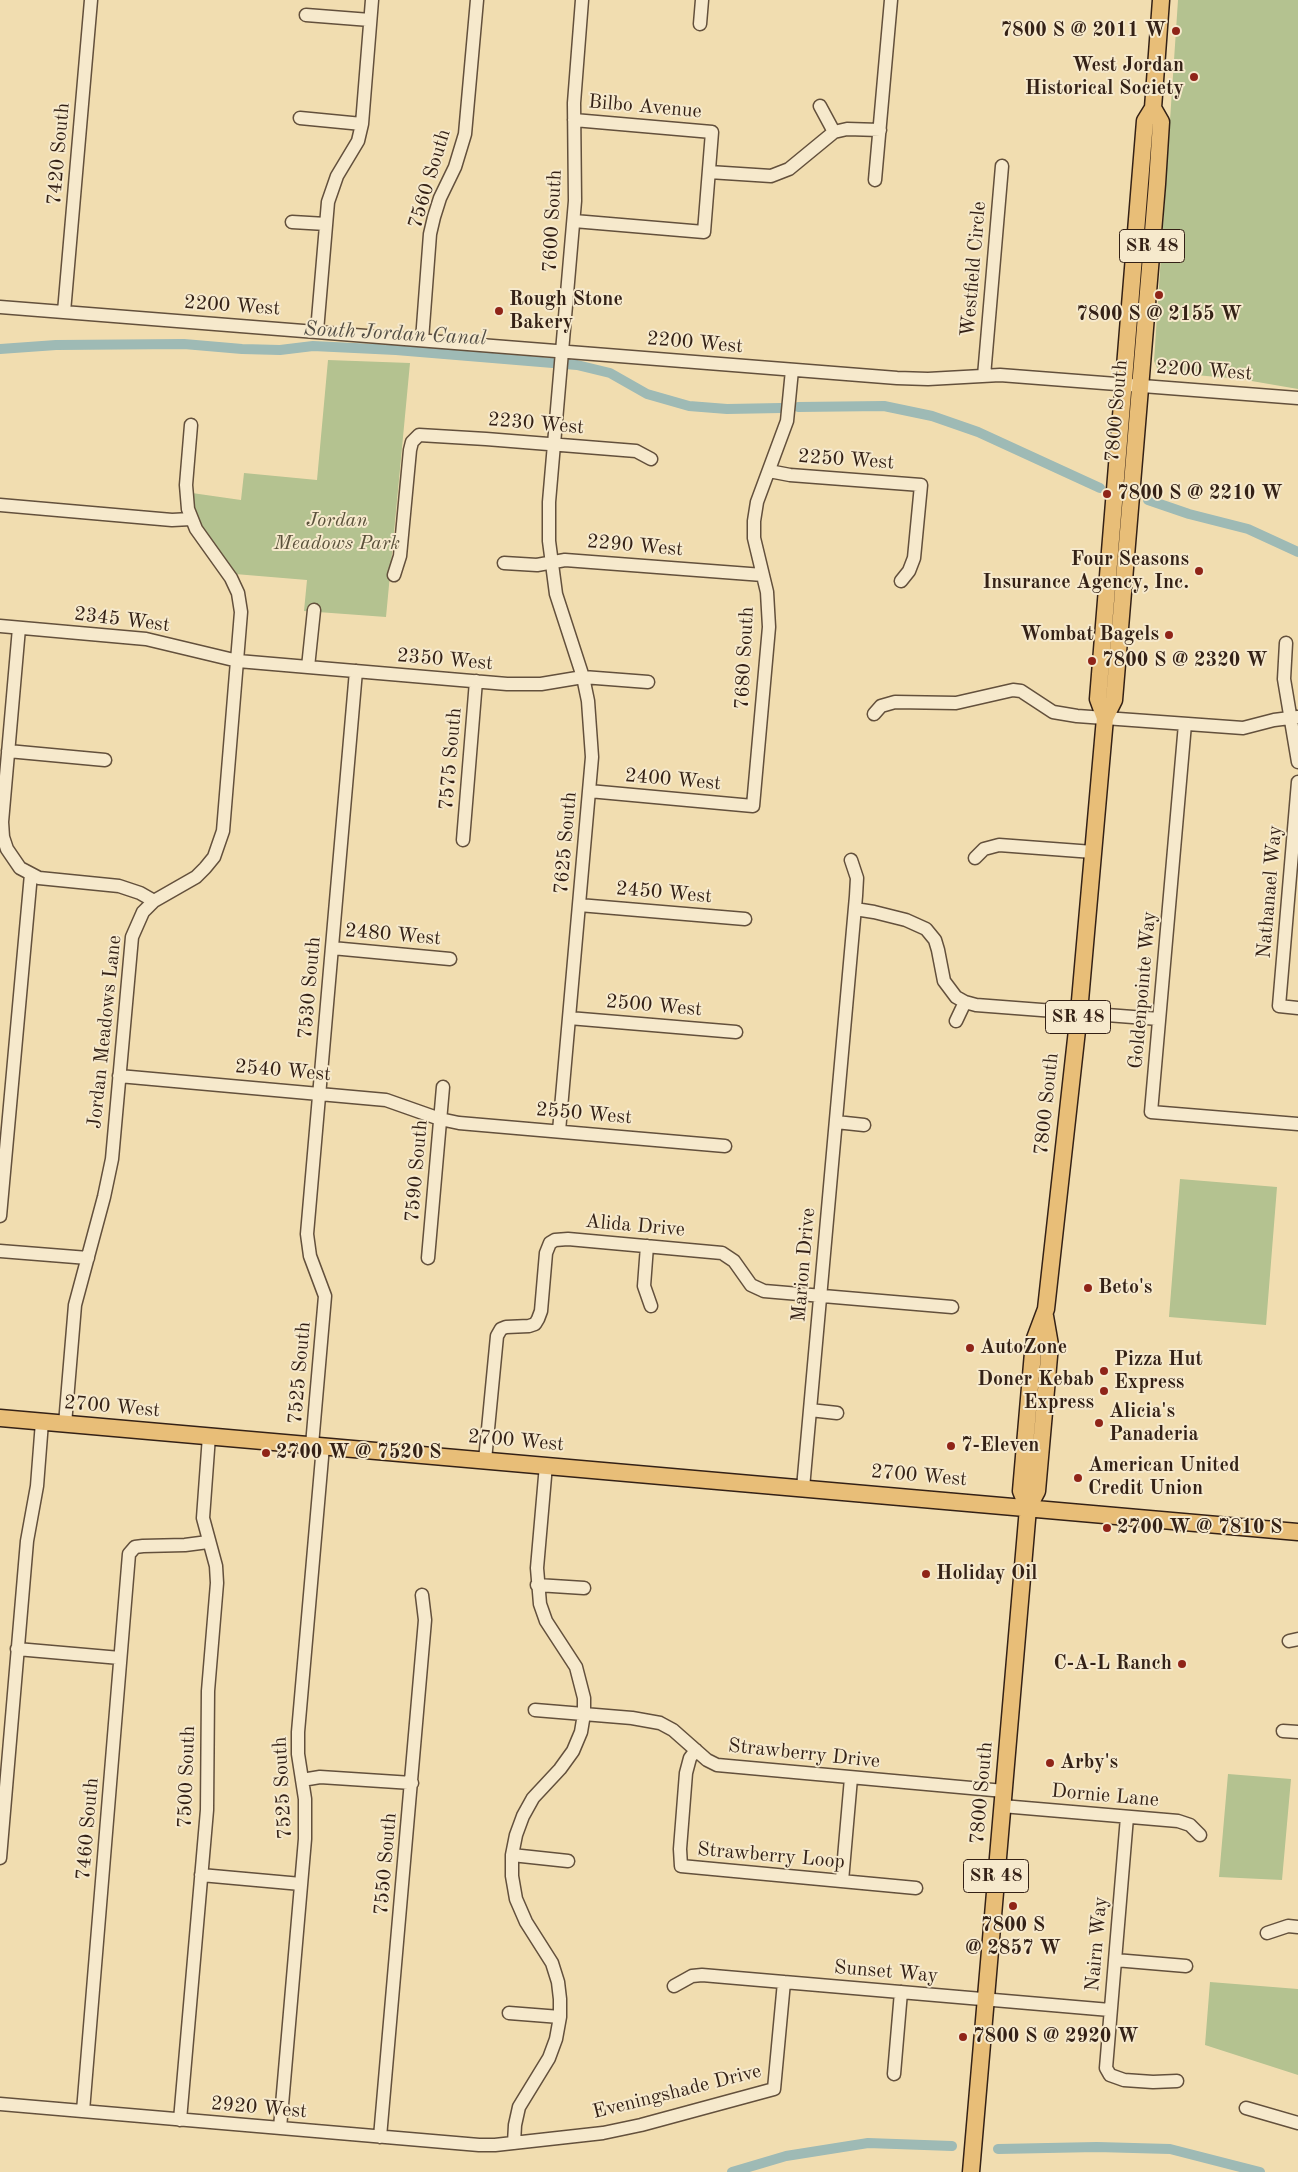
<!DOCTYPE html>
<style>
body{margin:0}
canvas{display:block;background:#f1ddb0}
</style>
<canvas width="1298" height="2172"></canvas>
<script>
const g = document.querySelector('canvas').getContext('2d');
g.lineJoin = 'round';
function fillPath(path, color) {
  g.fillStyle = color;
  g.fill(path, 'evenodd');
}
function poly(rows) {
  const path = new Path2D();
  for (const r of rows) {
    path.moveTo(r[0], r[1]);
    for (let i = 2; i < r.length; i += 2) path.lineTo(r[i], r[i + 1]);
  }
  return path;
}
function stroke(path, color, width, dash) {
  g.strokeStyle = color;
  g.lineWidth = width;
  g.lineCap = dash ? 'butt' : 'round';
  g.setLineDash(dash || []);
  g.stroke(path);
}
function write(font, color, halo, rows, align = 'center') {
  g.font = font + ' "Old Standard TT",serif';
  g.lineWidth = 4;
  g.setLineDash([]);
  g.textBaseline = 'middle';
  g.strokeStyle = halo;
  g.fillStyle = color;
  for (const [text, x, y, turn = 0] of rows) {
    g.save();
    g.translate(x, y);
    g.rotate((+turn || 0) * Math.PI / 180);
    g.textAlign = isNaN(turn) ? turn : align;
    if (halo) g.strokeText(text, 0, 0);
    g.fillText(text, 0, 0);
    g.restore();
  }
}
fillPath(poly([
 [1178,0,1298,0,1298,389,1240,379,1162,372,1158,370,1154,361],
 [328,360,410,363,386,617,304,611,307,580,235,574,204,530,195,511,192,493,241,500,244,473,317,480],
 [1180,1179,1277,1187,1266,1325,1169,1317],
 [1228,1774,1291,1779,1282,1880,1219,1877],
 [1210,1982,1298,1989,1298,2075,1205,2045]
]), '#b4c290');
stroke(poly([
 [0,349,56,345,184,344,242,349,280,350,313,346,396,350,577,365,610,373,647,394,689,406,727,409,781,408],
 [798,407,884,406,932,416,978,432,1100,488],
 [1148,500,1189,514,1248,529,1298,552],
 [998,2149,1097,2147,1170,2149,1260,2172],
 [732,2172,786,2156,868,2143,952,2146]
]), '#9ebab5', 10);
const minor = poly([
 [306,15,370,20],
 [700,24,702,0],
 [820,106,834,132],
 [300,118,362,124],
 [709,172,771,176,789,169,834,132,847,129,880,130],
 [875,180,891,0],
 [574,221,704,232,712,132,574,120],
 [292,222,326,224],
 [0,307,897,378,928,379,1000,375,1298,398],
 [64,312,91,0],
 [317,331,328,202,337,176,358,141,362,124,372,0],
 [422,340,430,234,434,217,440,198,455,167,465,134,477,0],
 [984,376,1002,166],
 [769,471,790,475,921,485,914,558,909,571,901,581],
 [0,505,172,520,191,519],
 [504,563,537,565,565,560,763,575],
 [394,575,400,556,410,450,412,442,419,435,486,439,636,451,651,459],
 [0,626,146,639,238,661,308,667,507,684,541,684,583,677,648,682],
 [19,628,2,822,3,837,7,849,20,868,39,878,119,886,140,893,154,901],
 [1286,643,1284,679,1298,762],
 [308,667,314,610],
 [874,714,881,706,895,702,956,703,1013,690,1021,691,1053,712,1077,716,1243,728,1274,720,1298,717],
 [1185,724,1151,1112,1298,1124],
 [8,751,105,760],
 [1298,782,1279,1006,1298,1008],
 [589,791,753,806,769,627,767,592,754,538,754,521,757,502,787,421,792,370],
 [463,840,476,681],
 [975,858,984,849,999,845,1093,852],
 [579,905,745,919],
 [855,909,874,912,906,920,926,929,935,940,938,950,944,981,956,997,965,1002,976,1005,1159,1019],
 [332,948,450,959],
 [569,1018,736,1032],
 [956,1021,965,1002],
 [119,1076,386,1100,440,1119,459,1123,725,1146],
 [836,1122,864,1125],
 [559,1131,592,757,588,701,583,677,556,594,549,541,549,502,575,201,574,103,582,0],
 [0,1216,31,874],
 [647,1246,644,1286,651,1306],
 [0,1251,88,1258],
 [428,1258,443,1087],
 [810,1410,837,1413],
 [65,1424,75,1305,104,1197,112,1159,132,937,143,912,154,901,196,877,205,868,214,857,223,831,241,612,238,593,231,578,196,529,188,509,186,485,191,425],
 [312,1445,325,1296,310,1256,307,1234,356,671],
 [485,1460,497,1336,501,1329,506,1327,529,1326,535,1324,538,1319,541,1311,546,1253,550,1243,555,1240,568,1239,722,1253,734,1261,751,1285,764,1291,952,1307],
 [803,1488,856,896,857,878,851,860],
 [537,1585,584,1588],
 [1289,1641,1298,1639],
 [17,1649,120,1658],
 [535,1710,632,1718,660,1723,673,1730,707,1760,717,1765,1004,1791],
 [1283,1731,1298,1732],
 [696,1750,690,1758,686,1773,680,1849,681,1866,916,1888],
 [302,1780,320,1777,412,1783],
 [1002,1806,1178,1821,1190,1825,1200,1835],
 [1127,1817,1106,2068,1110,2075,1124,2080,1153,2082,1177,2081],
 [512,1855,568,1861],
 [0,1858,27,1541,37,1486,42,1422],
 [201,1875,301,1884],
 [842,1881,851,1778],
 [1267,1933,1288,1926,1298,1927],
 [1115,1960,1186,1966],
 [674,1986,692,1976,702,1975,1110,2010],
 [509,2013,560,2017],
 [894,2074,901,1992],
 [0,2104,479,2145,495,2145,603,2133,641,2125,774,2089,784,1982],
 [1246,2108,1298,2123],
 [83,2111,129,1554,135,1547,143,1546,185,1545,208,1542],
 [180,2120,207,1810,208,1691,217,1583,216,1566,203,1518,209,1436],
 [280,2128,305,1839,305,1799,298,1754,298,1732,323,1446],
 [380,2137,425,1620,422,1595],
 [514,2143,515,2125,519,2107,549,2058,556,2039,560,2017,560,1999,558,1982,552,1963,526,1922,516,1899,512,1876,512,1855,516,1835,523,1816,533,1798,560,1769,573,1751,581,1732,584,1714,584,1698,576,1667,546,1621,540,1604,537,1568,546,1465]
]);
const major = poly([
 [1105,718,1098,699,1145,121,1153,108,1161,0],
 [0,1418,1298,1532],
 [1028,1508,1021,1491,1034,1341,1046,1309,1079,1012,1105,718,1114,700,1157,184,1161,122,1153,108],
 [971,2172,1028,1508,1037,1491,1050,1345,1045,1316]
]);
stroke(minor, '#63503c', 15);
stroke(major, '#342116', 19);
stroke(minor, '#f6e9cc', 12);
stroke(major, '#e8be78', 16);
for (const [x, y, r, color] of [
 [1176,31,5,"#8f2418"],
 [1194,77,5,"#8f2418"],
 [1159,295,5,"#8f2418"],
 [499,311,5,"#8f2418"],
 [1107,494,5,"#8f2418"],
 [1199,571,5,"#8f2418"],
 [1169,635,5,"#8f2418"],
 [1092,661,5,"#8f2418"],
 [1088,1288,5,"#8f2418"],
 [970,1348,5,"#8f2418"],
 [1104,1371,5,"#8f2418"],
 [1104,1391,5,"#8f2418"],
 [1099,1423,5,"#8f2418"],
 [951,1446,5,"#8f2418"],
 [266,1453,5,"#8f2418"],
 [1078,1478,5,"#8f2418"],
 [1107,1528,5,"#8f2418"],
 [926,1574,5,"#8f2418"],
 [1182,1664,5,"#8f2418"],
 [1050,1763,5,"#8f2418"],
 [1013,1906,5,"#8f2418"],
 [963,2037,5,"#8f2418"]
]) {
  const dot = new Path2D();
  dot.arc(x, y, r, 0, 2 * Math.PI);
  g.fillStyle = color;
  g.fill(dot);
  stroke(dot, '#f6e9cc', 2);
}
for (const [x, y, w] of [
 [1152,246,65],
 [1078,1017,65],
 [996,1876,65]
]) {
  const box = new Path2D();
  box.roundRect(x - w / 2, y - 16.5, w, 33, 4);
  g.fillStyle = '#f6e9cc';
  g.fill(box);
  stroke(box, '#342116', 1);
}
write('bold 19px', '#342116', null, [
 ["SR 48",1152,246],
 ["SR 48",1078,1017],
 ["SR 48",996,1876]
]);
write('bold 20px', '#342116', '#f6e9cc', [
 ["7800 S @ 2011 W",1166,31,"right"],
 ["West Jordan",1184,66,"right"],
 ["Historical Society",1184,89,"right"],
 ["Rough Stone",509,300],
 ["Bakery",509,323],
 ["7800 S @ 2155 W",1159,315,"center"],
 ["7800 S @ 2210 W",1117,494],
 ["Four Seasons",1189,560,"right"],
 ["Insurance Agency, Inc.",1189,583,"right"],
 ["Wombat Bagels",1159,635,"right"],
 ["7800 S @ 2320 W",1102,661],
 ["Beto's",1098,1288],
 ["AutoZone",980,1348],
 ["Pizza Hut",1114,1360],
 ["Express",1114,1383],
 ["Doner Kebab",1094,1380,"right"],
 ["Express",1094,1403,"right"],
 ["Alicia's",1109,1412],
 ["Panaderia",1109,1435],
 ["7-Eleven",961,1446],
 ["2700 W @ 7520 S",276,1453],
 ["American United",1088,1466],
 ["Credit Union",1088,1489],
 ["2700 W @ 7810 S",1117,1528],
 ["Holiday Oil",936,1574],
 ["C-A-L Ranch",1172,1664,"right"],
 ["Arby's",1060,1763],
 ["7800 S",1013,1926,"center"],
 ["@ 2857 W",1013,1949,"center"],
 ["7800 S @ 2920 W",973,2037]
], 'left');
write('20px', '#342116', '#f6e9cc', [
 ["Bilbo Avenue",645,107,5],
 ["7420 South",59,154,-85],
 ["7560 South",430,179,-73],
 ["7600 South",553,221,-87],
 ["Westfield Circle",974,269,-85],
 ["2200 West",232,306,4],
 ["2200 West",695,343,5],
 ["2200 West",1204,371,4],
 ["7800 South",1117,411,-85],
 ["2230 West",536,424,5],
 ["2250 West",846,460,4],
 ["2290 West",635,546,5],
 ["2345 West",122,620,7],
 ["7680 South",745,658,-87],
 ["2350 West",445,660,5],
 ["7575 South",451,759,-85],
 ["2400 West",673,780,5],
 ["7625 South",566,843,-85],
 ["Nathanael Way",1270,892,-85],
 ["2450 West",664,893,5],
 ["2480 West",393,935,5],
 ["7530 South",310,988,-85],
 ["Goldenpointe Way",1143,990,-85],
 ["2500 West",654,1006,5],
 ["Jordan Meadows Lane",105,1032,-84],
 ["2540 West",283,1071,5],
 ["7800 South",1047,1104,-84],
 ["2550 West",584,1114,5],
 ["7590 South",417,1171,-85],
 ["Alida Drive",635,1226,5],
 ["Marion Drive",804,1265,-85],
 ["7525 South",300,1373,-85],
 ["2700 West",112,1407,5],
 ["2700 West",516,1441,5],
 ["2700 West",919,1476,5],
 ["Strawberry Drive",804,1754,6],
 ["7500 South",187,1777,-88],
 ["7525 South",283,1788,-93],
 ["7800 South",982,1793,-85],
 ["Dornie Lane",1105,1796,5],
 ["7460 South",88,1829,-85],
 ["Strawberry Loop",771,1856,5],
 ["7550 South",386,1864,-85],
 ["Nairn Way",1097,1944,-85],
 ["Sunset Way",886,1972,5],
 ["Eveningshade Drive",677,2092,-14],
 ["2920 West",259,2108,5]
]);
write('italic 20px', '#5a513b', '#f6e9cc', [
 ["Jordan",337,521],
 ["Meadows Park",337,544]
]);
write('italic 21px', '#544f46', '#f6e9cc', [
 ["South Jordan Canal",395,334,3]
]);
</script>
